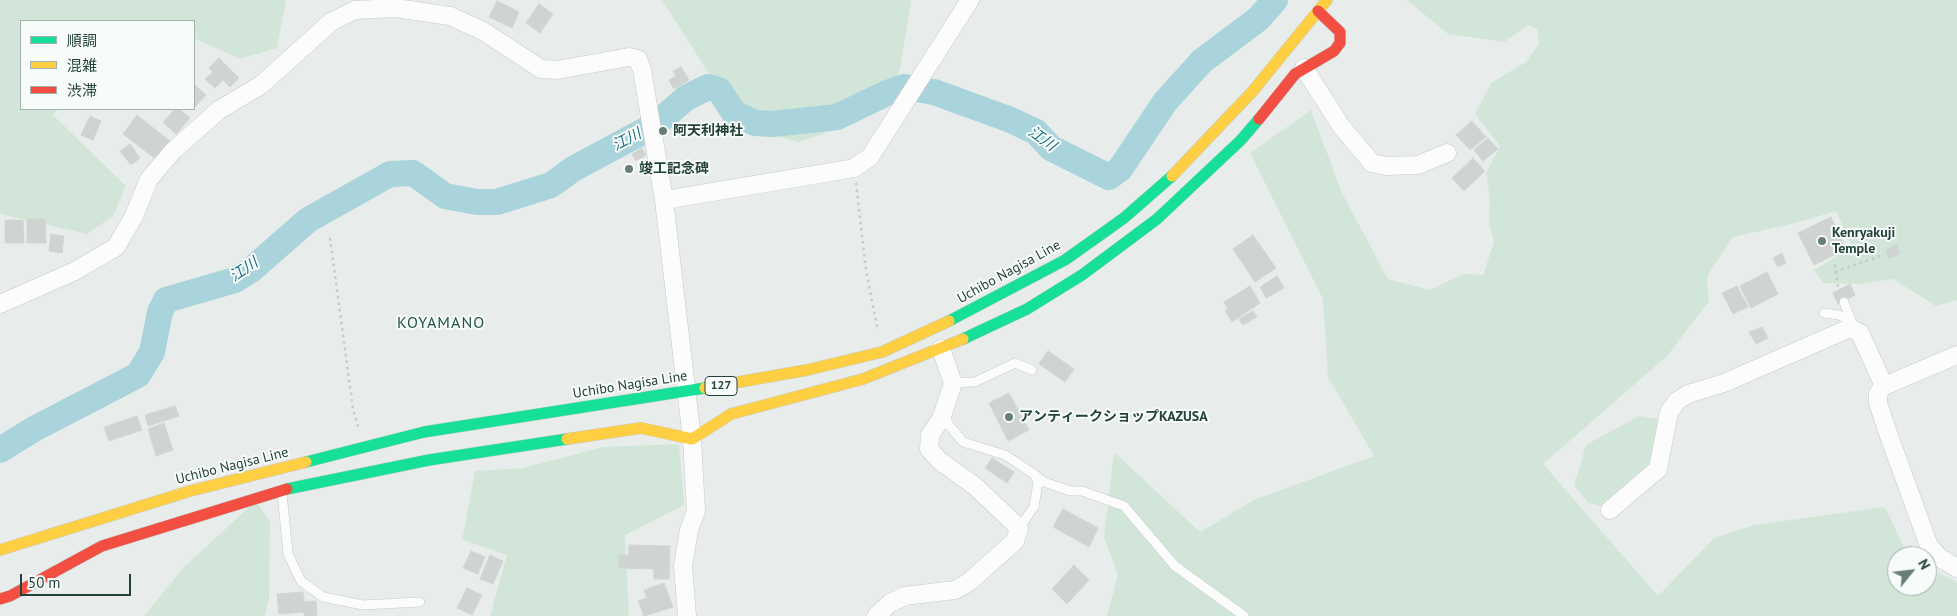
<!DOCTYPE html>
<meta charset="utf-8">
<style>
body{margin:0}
#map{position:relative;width:1957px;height:616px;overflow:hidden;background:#e8edeb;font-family:"PT Sans","Noto Sans JP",sans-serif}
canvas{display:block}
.legend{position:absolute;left:20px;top:20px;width:175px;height:90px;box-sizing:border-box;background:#f7fbf9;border:1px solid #a3b1ad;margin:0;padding:6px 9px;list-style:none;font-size:15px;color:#24423a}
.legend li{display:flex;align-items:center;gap:10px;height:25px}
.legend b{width:25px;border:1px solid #a3b1ad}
.north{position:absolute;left:1887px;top:546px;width:50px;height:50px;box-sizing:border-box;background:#f7fbf9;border:1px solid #a3b1ad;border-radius:50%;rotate:61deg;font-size:14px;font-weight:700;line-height:20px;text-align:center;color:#24423a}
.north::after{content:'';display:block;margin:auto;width:18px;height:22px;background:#697e78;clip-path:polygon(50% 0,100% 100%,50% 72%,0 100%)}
.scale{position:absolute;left:20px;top:574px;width:111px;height:22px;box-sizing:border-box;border:2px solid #24423a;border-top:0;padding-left:6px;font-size:15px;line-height:18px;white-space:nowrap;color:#24423a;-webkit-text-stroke:4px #f7fbf9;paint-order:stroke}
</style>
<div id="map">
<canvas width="1957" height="616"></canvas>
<ul class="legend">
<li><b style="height:6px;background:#16e098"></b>順調</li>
<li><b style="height:6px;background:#ffcf43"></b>混雑</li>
<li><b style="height:6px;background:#f24e42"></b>渋滞</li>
</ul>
<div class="north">N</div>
<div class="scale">50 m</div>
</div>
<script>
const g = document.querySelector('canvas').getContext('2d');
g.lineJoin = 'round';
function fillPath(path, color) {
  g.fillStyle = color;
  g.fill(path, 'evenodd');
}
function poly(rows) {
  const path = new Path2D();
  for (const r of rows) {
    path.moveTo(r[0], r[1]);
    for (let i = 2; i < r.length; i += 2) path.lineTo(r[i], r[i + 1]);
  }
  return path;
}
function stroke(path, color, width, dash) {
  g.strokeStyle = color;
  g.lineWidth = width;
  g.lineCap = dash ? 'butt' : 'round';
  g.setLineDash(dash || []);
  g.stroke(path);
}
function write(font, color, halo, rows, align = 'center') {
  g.font = font + ' "PT Sans","Noto Sans JP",sans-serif';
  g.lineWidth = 4;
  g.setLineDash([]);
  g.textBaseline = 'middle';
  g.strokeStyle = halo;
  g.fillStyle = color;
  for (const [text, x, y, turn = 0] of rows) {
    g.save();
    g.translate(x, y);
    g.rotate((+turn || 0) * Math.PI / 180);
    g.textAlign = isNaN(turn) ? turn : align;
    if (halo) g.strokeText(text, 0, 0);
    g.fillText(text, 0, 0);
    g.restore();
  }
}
fillPath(poly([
 [0,0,286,0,277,48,240,59,194,38,194,21,21,21,21,109,58,109,53,115,126,186,113,216,87,234,0,214],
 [662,0,910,0,911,1,900,69,884,109,849,125,799,142,743,127],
 [1407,0,1957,0,1957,300,1936,306,1893,279,1859,284,1823,283,1814,270,1852,247,1836,211,1796,223,1733,237,1707,276,1709,301,1667,356,1543,464,1658,596,1714,538,1754,525,1885,507,1908,556,1897,556,1897,586,1927,586,1927,567,1957,582,1957,616,1107,616,1118,575,1104,537,1114,452,1200,532,1254,500,1374,456,1328,377,1323,299,1250,153,1311,110,1342,193,1388,279,1430,290,1463,274,1483,275,1494,242,1489,223,1490,199,1486,173,1500,146,1475,114,1491,83,1526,62,1539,44,1537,29,1528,25,1504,42,1448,34],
 [1639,416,1658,419,1653,460,1600,506,1589,503,1574,486,1586,445],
 [679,444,684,505,625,535,629,616,490,616,507,555,462,540,475,471,523,468,603,447],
 [256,501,270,522,269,598,265,616,144,616,185,566]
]), '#d1e6d8');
stroke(poly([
 [0,450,34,429,138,375,152,352,160,312,166,300,235,280,251,270,308,220,390,174,413,173,445,196,477,202,497,202,551,185,573,169,655,125,686,98,708,87,719,90,734,113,755,123,772,124,837,117,887,93,904,87,934,92,1011,120,1036,132,1051,148,1109,177,1120,169,1165,102,1202,61,1258,19,1275,0]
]), '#a9d4db', 26);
const building = poly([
 [497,1,519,12,512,28,489,17,497,1],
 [539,4,553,14,540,33,526,23,539,4],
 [219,58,239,78,230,87,223,80,215,88,205,79,213,72,209,68,219,58],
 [681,67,689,80,674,89,669,80,676,76,673,71,681,67],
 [194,84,206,95,194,108,194,84],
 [175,109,179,109,190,118,176,134,163,122,175,109],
 [137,115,171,142,157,160,123,134,137,115],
 [90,116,101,121,93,140,81,135,90,116],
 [1472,121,1486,137,1470,150,1456,135,1472,121],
 [1488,138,1498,149,1483,161,1474,150,1488,138],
 [130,144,140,158,131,165,120,151,130,144],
 [642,148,646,155,636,161,632,154,642,148],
 [1473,158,1485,171,1464,191,1452,178,1473,158],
 [1831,217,1846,249,1814,265,1798,233,1831,217],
 [27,219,45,219,46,243,27,243,27,219],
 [5,220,23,220,24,243,5,243,5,220],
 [51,234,64,236,62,253,49,251,51,234],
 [1253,235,1276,268,1255,282,1233,249,1253,235],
 [1897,245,1900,254,1889,258,1886,250,1897,245],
 [1782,253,1786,263,1778,267,1773,258,1782,253],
 [1767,272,1778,294,1751,308,1740,286,1767,272],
 [1277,276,1284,288,1266,298,1260,287,1277,276],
 [1850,284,1855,295,1838,304,1833,293,1850,284],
 [1250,286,1260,303,1232,322,1225,311,1228,309,1224,302,1250,286],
 [1737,286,1748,307,1733,314,1722,293,1737,286],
 [1253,311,1257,317,1243,325,1239,319,1253,311],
 [1762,327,1768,338,1756,344,1749,332,1762,327],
 [1048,351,1074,369,1065,382,1039,364,1048,351],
 [1009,393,1029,430,1008,441,989,403,1009,393],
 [175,406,179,416,148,426,145,415,175,406],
 [137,416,142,430,109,441,104,427,137,416],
 [164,423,173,450,156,456,148,429,164,423],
 [992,458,1014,472,1007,483,985,468,992,458],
 [1063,509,1098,528,1089,547,1053,527,1063,509],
 [629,545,670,546,669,579,654,579,654,569,619,568,619,555,628,556,629,545],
 [471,551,485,557,478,574,463,568,471,551],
 [490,555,503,561,493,584,480,579,490,555],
 [1074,565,1089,580,1067,604,1052,589,1074,565],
 [664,583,673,607,644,616,638,601,647,598,644,590,664,583],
 [467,588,482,595,472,615,457,608,467,588],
 [303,592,304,602,316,601,317,616,304,616,304,612,279,614,277,594,303,592]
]);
fillPath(building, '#cfd4d2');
stroke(building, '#d1d6d4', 1);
const lane = poly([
 [1844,302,1852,323],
 [1824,313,1839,315,1851,321],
 [953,383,975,382,1015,363,1032,370],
 [945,413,948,424,963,442,1005,455,1034,474,1038,482,1034,507,1019,528],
 [1034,474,1044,482,1070,491,1082,491,1124,506,1175,566,1244,616],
 [282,493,288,554,301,581,323,597,363,605,420,602]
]);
const street = poly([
 [1304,68,1341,126,1372,163,1386,166,1418,165,1447,153],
 [664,200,854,168,870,157,970,0],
 [0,304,75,271,116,247,134,216,149,179,173,151,219,110,261,85,331,22,355,10,396,8,450,16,483,31,541,69,557,70,629,57,638,59,642,70,664,200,692,439,696,511,689,530,683,566,687,616],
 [1957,355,1882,387,1878,394,1878,403,1889,436,1929,546,1940,558,1957,568],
 [1610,510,1658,469,1669,412,1677,401,1688,394,1724,383,1850,328,1860,333,1884,386],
 [876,616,890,603,905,596,955,590,969,582,1015,541,1019,528,976,487,940,461,929,449,930,435,941,419,953,383,941,349]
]);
const fast = poly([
 [949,321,1065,260,1124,218,1172,176],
 [963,339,1027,309,1082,275,1157,219,1241,140,1259,119],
 [306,462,424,432,705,388],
 [287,489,429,460,567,439]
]);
const slow = poly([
 [1172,176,1252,92,1327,0],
 [705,388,807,370,882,352,949,321],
 [567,439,641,428,692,439,731,414,863,379,963,339],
 [0,550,190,491,306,462]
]);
const jam = poly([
 [1259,119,1295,74,1334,51,1340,43,1340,32,1318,11],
 [0,599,10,596,102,546,287,489]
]);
stroke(lane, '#c5cac8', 10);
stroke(street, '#c5cac8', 19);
stroke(fast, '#c3cbc8', 12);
stroke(slow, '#c3cbc8', 12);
stroke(jam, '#c3cbc8', 12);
stroke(poly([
 [856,183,866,270,878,331],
 [330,238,353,409,358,427],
 [1835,265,1838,288],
 [1835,272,1883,255]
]), '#c3ccca', 2.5, [2.5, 4]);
stroke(lane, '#fcfcfc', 9);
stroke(street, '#fcfcfc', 18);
stroke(fast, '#16e098', 11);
stroke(slow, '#ffcf43', 11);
stroke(jam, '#f24e42', 11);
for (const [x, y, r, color] of [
 [663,131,5,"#697e78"],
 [629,169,5,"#697e78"],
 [1822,241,5,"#697e78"],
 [1009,417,5,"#697e78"]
]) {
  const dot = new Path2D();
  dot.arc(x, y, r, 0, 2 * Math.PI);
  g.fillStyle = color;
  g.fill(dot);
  stroke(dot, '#f7fbf9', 2);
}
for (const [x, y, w] of [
 [721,386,32]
]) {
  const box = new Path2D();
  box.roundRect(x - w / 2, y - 9.5, w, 19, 4);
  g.fillStyle = '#f7fbf9';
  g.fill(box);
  stroke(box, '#24423a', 1);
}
write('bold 12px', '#24423a', null, [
 ["127",721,386]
]);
write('bold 14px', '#24423a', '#f7fbf9', [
 ["阿天利神社",673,131],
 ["竣工記念碑",639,169],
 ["Kenryakuji",1832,233],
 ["Temple",1832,249],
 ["アンティークショップKAZUSA",1019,417]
], 'left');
write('14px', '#24423a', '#f7fbf9', [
 ["Uchibo Nagisa Line",1009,272,-29],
 ["Uchibo Nagisa Line",630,385,-9],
 ["Uchibo Nagisa Line",232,466,-14]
]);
write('italic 15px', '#1c6f80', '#f7fbf9', [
 ["江川",1042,139,36],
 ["江川",627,140,-28],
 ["江川",244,270,-34]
]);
g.letterSpacing = '1px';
write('16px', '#1f5548', '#f7fbf9', [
 ["KOYAMANO",441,323]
]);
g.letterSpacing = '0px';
</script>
